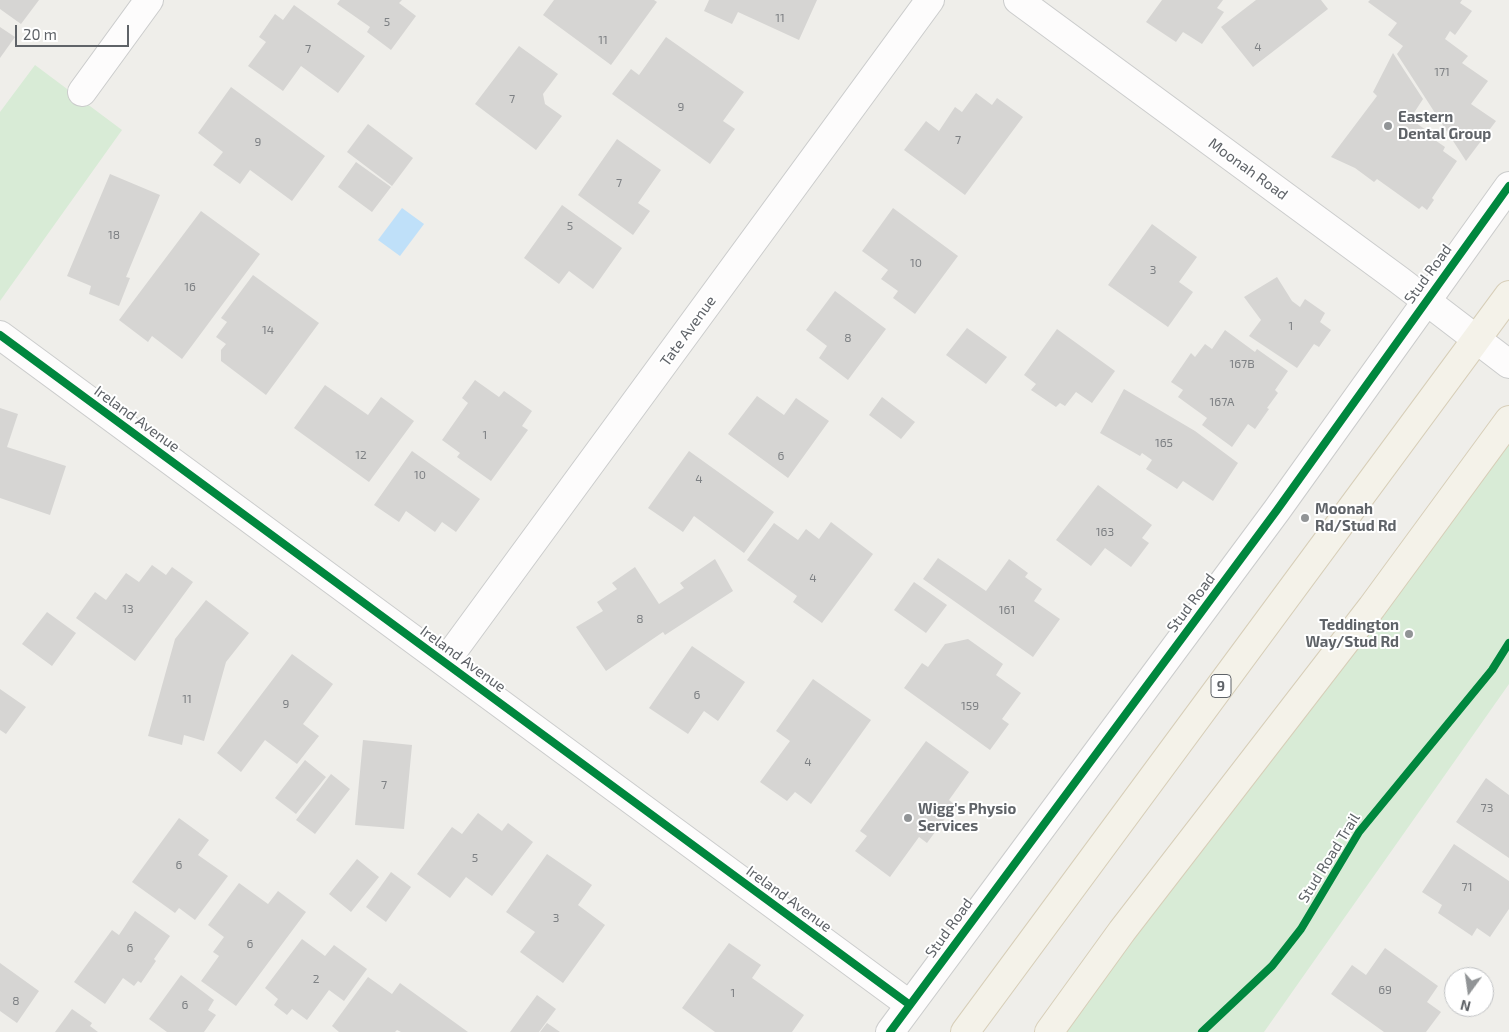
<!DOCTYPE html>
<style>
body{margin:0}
#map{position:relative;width:1509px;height:1032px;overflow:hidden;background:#efeeea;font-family:"Exo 2",sans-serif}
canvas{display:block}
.north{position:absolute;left:1444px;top:967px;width:50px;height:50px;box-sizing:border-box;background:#fff;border:1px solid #bfc1c3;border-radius:50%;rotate:194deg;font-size:14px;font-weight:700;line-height:20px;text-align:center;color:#5f6368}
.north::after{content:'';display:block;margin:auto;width:18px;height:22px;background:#919496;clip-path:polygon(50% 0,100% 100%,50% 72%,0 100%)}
.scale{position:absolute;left:15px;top:25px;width:114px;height:22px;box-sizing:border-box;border:2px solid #5f6368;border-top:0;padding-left:6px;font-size:15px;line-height:18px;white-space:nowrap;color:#5f6368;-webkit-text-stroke:4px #fff;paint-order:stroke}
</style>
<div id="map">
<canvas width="1509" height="1032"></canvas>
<div class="north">N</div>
<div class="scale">20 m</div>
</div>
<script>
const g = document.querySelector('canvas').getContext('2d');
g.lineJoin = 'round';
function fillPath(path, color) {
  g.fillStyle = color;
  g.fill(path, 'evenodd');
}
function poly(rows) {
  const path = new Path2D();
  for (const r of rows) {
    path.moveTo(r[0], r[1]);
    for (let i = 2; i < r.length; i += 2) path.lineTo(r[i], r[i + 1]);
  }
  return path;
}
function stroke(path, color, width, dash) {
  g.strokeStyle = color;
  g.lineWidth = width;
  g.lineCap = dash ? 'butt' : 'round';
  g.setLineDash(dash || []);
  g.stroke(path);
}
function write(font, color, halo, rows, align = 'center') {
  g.font = font + ' "Exo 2",sans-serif';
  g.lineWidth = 4;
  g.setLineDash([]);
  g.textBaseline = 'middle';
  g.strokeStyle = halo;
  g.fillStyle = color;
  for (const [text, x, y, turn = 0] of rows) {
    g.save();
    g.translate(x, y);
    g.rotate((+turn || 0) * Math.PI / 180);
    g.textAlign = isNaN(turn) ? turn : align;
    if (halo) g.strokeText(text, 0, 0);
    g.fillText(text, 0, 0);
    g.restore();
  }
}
fillPath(poly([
 [35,65,122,130,0,301,0,112],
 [1509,420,1509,684,1264,1032,1049,1032]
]), '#d8ebd6');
fillPath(poly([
 [402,208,424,224,400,256,378,240]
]), '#bfe0f9');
fillPath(poly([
 [0,0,39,0,21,24,0,9],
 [340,0,402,0,399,3,416,16,391,50,367,32,370,27,337,4],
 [554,0,654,0,657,2,611,65,543,15],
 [709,0,817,0,799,40,738,12,732,24,704,11],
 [1162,0,1223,0,1217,8,1224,12,1202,44,1183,32,1176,42,1146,22],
 [1256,0,1321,0,1328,9,1253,67,1221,27],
 [1370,0,1462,0,1460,3,1472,11,1455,35,1450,31,1445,39,1468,56,1462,63,1488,81,1471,104,1496,121,1466,161,1397,54,1403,46,1388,35,1397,23,1368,2],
 [294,5,365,56,338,93,301,66,283,91,248,66,266,42,259,37,275,14,283,20],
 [0,27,15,37,0,58],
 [666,37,744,92,723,121,735,129,710,164,612,94,631,69,639,75],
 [519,46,558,74,543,94,545,104,562,116,536,150,475,104],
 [1393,53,1423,99,1410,119,1432,134,1429,136,1445,147,1443,151,1457,161,1432,198,1434,200,1427,210,1422,206,1419,209,1377,179,1374,182,1355,168,1331,157,1377,96,1373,92],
 [231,87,325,156,292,201,250,170,240,184,213,165,223,152,198,133],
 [976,93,992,105,997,98,1023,117,965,195,904,150,926,121,939,131,955,107,962,112],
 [368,124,413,158,392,186,347,152],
 [617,139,661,170,638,203,650,211,633,235,578,195],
 [356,162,391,187,372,212,338,187],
 [110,174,160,195,126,277,130,278,119,306,89,294,91,286,67,276],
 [562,205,622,248,593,289,569,271,559,284,524,258],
 [893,208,958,256,915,314,893,298,898,291,881,279,888,270,862,251],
 [201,211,260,254,182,359,152,336,148,342,119,320],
 [1152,224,1197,257,1179,282,1193,292,1168,327,1108,285],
 [253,275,319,323,266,395,221,361,221,350,226,344,216,337,227,322,221,318],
 [1277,277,1292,301,1300,307,1305,299,1325,313,1320,322,1331,330,1319,347,1314,344,1297,368,1249,336,1261,320,1244,297],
 [835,291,886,329,848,380,819,358,827,346,806,330],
 [967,328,1007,357,986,384,946,355],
 [1057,329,1115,371,1092,403,1076,392,1065,406,1060,403,1056,407,1031,390,1036,384,1024,375],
 [1225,330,1255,352,1257,349,1288,371,1275,390,1278,393,1267,408,1269,409,1255,429,1248,424,1232,447,1202,425,1207,418,1178,397,1183,390,1171,382,1191,353,1195,357,1205,344,1212,349],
 [475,380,499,397,504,391,532,411,522,426,528,430,491,481,457,457,460,453,442,440,468,403,462,398],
 [325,385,368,415,381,397,414,421,369,482,294,428],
 [1124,389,1195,431,1238,463,1213,501,1183,481,1177,489,1146,469,1152,460,1142,453,1140,456,1100,433],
 [757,396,784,415,796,398,829,421,788,478,728,434],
 [882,397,915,422,901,439,869,415],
 [0,408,18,414,7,447,66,466,50,515,0,498],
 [412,451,480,499,456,532,442,522,435,532,406,511,399,522,374,505],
 [689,451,774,512,744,553,694,516,683,532,648,508],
 [1098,485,1152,525,1142,538,1149,543,1131,567,1105,548,1091,566,1056,540],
 [831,522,873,554,822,623,793,602,797,596,747,560,774,523,798,540,806,529,819,539],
 [938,558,986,591,1009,559,1028,573,1025,577,1042,589,1034,601,1060,619,1033,657,923,579],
 [715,559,733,591,665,635,663,632,606,671,576,627,603,611,597,602,617,589,612,583,635,567,659,604,684,588,680,583],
 [152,565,166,575,172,567,193,582,135,661,76,618,95,592,106,600,126,573,139,582],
 [914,582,947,605,926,633,894,610],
 [206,600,249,633,226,662,204,741,184,735,182,745,148,736,175,639],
 [47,612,76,633,52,666,22,644],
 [968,639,1003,664,996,675,1021,693,1002,719,1009,724,990,750,904,688,922,663,928,667,945,644],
 [692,646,745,682,718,721,704,711,688,734,649,708],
 [292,654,333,684,303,724,319,736,297,764,265,740,241,772,217,753],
 [813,679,871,720,811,804,795,792,787,801,760,782,790,741,776,731],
 [0,689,26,707,6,734,0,730],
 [363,740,412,745,404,829,355,825],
 [926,741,969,772,949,800,955,805,927,843,919,837,890,877,855,851,867,836,860,831],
 [305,760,326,777,296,814,275,798],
 [331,774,350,789,315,834,296,820],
 [1486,778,1509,795,1509,858,1456,822],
 [478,813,502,831,508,823,533,842,492,896,466,877,450,898,417,874,452,827,462,834],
 [179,818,209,840,198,855,228,876,195,920,179,908,175,913,132,882],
 [1454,844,1509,881,1509,909,1490,937,1477,928,1472,936,1438,913,1442,905,1422,892],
 [547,854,592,885,578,905,605,925,563,983,520,952,535,932,506,912],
 [357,859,379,877,351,912,329,894],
 [391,872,411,887,386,922,366,907],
 [239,883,268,904,278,891,306,912,236,1006,201,981,219,956,213,952,224,937,208,925],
 [135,911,170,936,154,959,156,961,141,983,138,981,134,986,123,978,105,1004,74,982,112,930,119,935],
 [302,939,325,956,334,945,367,969,344,1001,329,990,307,1020,292,1009,287,1015,274,1005,278,999,265,988],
 [729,943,761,965,752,978,804,1015,792,1032,715,1032,682,1008],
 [1385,948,1438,986,1427,1002,1441,1012,1426,1032,1384,1032,1331,994,1352,965,1366,975],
 [0,963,39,991,17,1023,0,1011],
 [181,975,214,1000,208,1010,216,1015,204,1032,167,1032,149,1019],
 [368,977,392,994,400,983,468,1032,401,1032,397,1030,395,1032,339,1032,332,1026],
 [537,995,556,1009,539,1032,510,1032],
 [72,1009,92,1023,90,1026,98,1032,55,1032],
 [547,1023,560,1032,540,1032]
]), '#d6d5d3');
const minor = poly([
 [1018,0,1399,280,1509,364],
 [82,92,149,0],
 [0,335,910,1005],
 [445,662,930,0],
 [890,1032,1277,510,1509,186]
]);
const major = poly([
 [965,1032,1509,295],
 [1049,1032,1122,931,1372,607,1509,420]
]);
stroke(minor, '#cbcccc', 30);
stroke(major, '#d7ceb8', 30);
stroke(minor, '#fdfcfc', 28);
stroke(major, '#f4f2e9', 28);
stroke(poly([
 [0,335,910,1005],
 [890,1032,1277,510,1509,186],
 [1202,1032,1272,966,1301,929,1359,832,1492,670,1509,643]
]), '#00873e', 8);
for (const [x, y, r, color] of [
 [1388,126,5,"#919496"],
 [1305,518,5,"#919496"],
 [1409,634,5,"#919496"],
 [908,818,5,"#919496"]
]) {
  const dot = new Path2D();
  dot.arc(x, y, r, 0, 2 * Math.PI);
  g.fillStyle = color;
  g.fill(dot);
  stroke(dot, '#fff', 2);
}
write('12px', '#7e8184', null, [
 ["11",780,18],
 ["5",387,22],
 ["11",603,40],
 ["4",1258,47],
 ["7",308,49],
 ["171",1442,72],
 ["7",512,99],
 ["9",681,107],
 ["7",958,140],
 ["9",258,142],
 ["7",619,183],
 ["5",570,226],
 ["18",114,235],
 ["10",916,263],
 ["3",1153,270],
 ["16",190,287],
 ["1",1291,326],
 ["14",268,330],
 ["8",848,338],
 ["167B",1242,364],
 ["167A",1222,402],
 ["1",485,435],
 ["165",1164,443],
 ["12",361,455],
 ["6",781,456],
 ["10",420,475],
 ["4",699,479],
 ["163",1105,532],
 ["4",813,578],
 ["13",128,609],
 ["161",1007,610],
 ["8",640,619],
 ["6",697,695],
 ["11",187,699],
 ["9",286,704],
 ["159",970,706],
 ["4",808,762],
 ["7",384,785],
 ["73",1487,808],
 ["5",475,858],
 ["6",179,865],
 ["71",1467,887],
 ["3",556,918],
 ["6",250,944],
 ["6",130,948],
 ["2",316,979],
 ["69",1385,990],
 ["1",733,993],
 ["8",16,1001],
 ["6",185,1005]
]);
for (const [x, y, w] of [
 [1221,686,20]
]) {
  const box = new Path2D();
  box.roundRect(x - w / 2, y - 11.5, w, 23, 4);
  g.fillStyle = '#fff';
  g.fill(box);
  stroke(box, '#5f6368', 1);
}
write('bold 14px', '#5f6368', null, [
 ["9",1221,686]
]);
write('bold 15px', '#5f6368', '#fff', [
 ["Eastern",1398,117],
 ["Dental Group",1398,134],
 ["Moonah",1315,509],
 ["Rd/Stud Rd",1315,526],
 ["Teddington",1399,625,"right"],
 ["Way/Stud Rd",1399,642,"right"],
 ["Wigg's Physio",918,809],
 ["Services",918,826]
], 'left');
write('15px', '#5f6368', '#fff', [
 ["Moonah Road",1248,169,36],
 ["Stud Road",1428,274,-54],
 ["Tate Avenue",688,331,-54],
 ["Ireland Avenue",137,419,36],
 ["Stud Road",1191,603,-53],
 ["Ireland Avenue",463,659,36],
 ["Stud Road Trail",1329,858,-58],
 ["Ireland Avenue",789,899,36],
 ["Stud Road",949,928,-54]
]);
</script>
